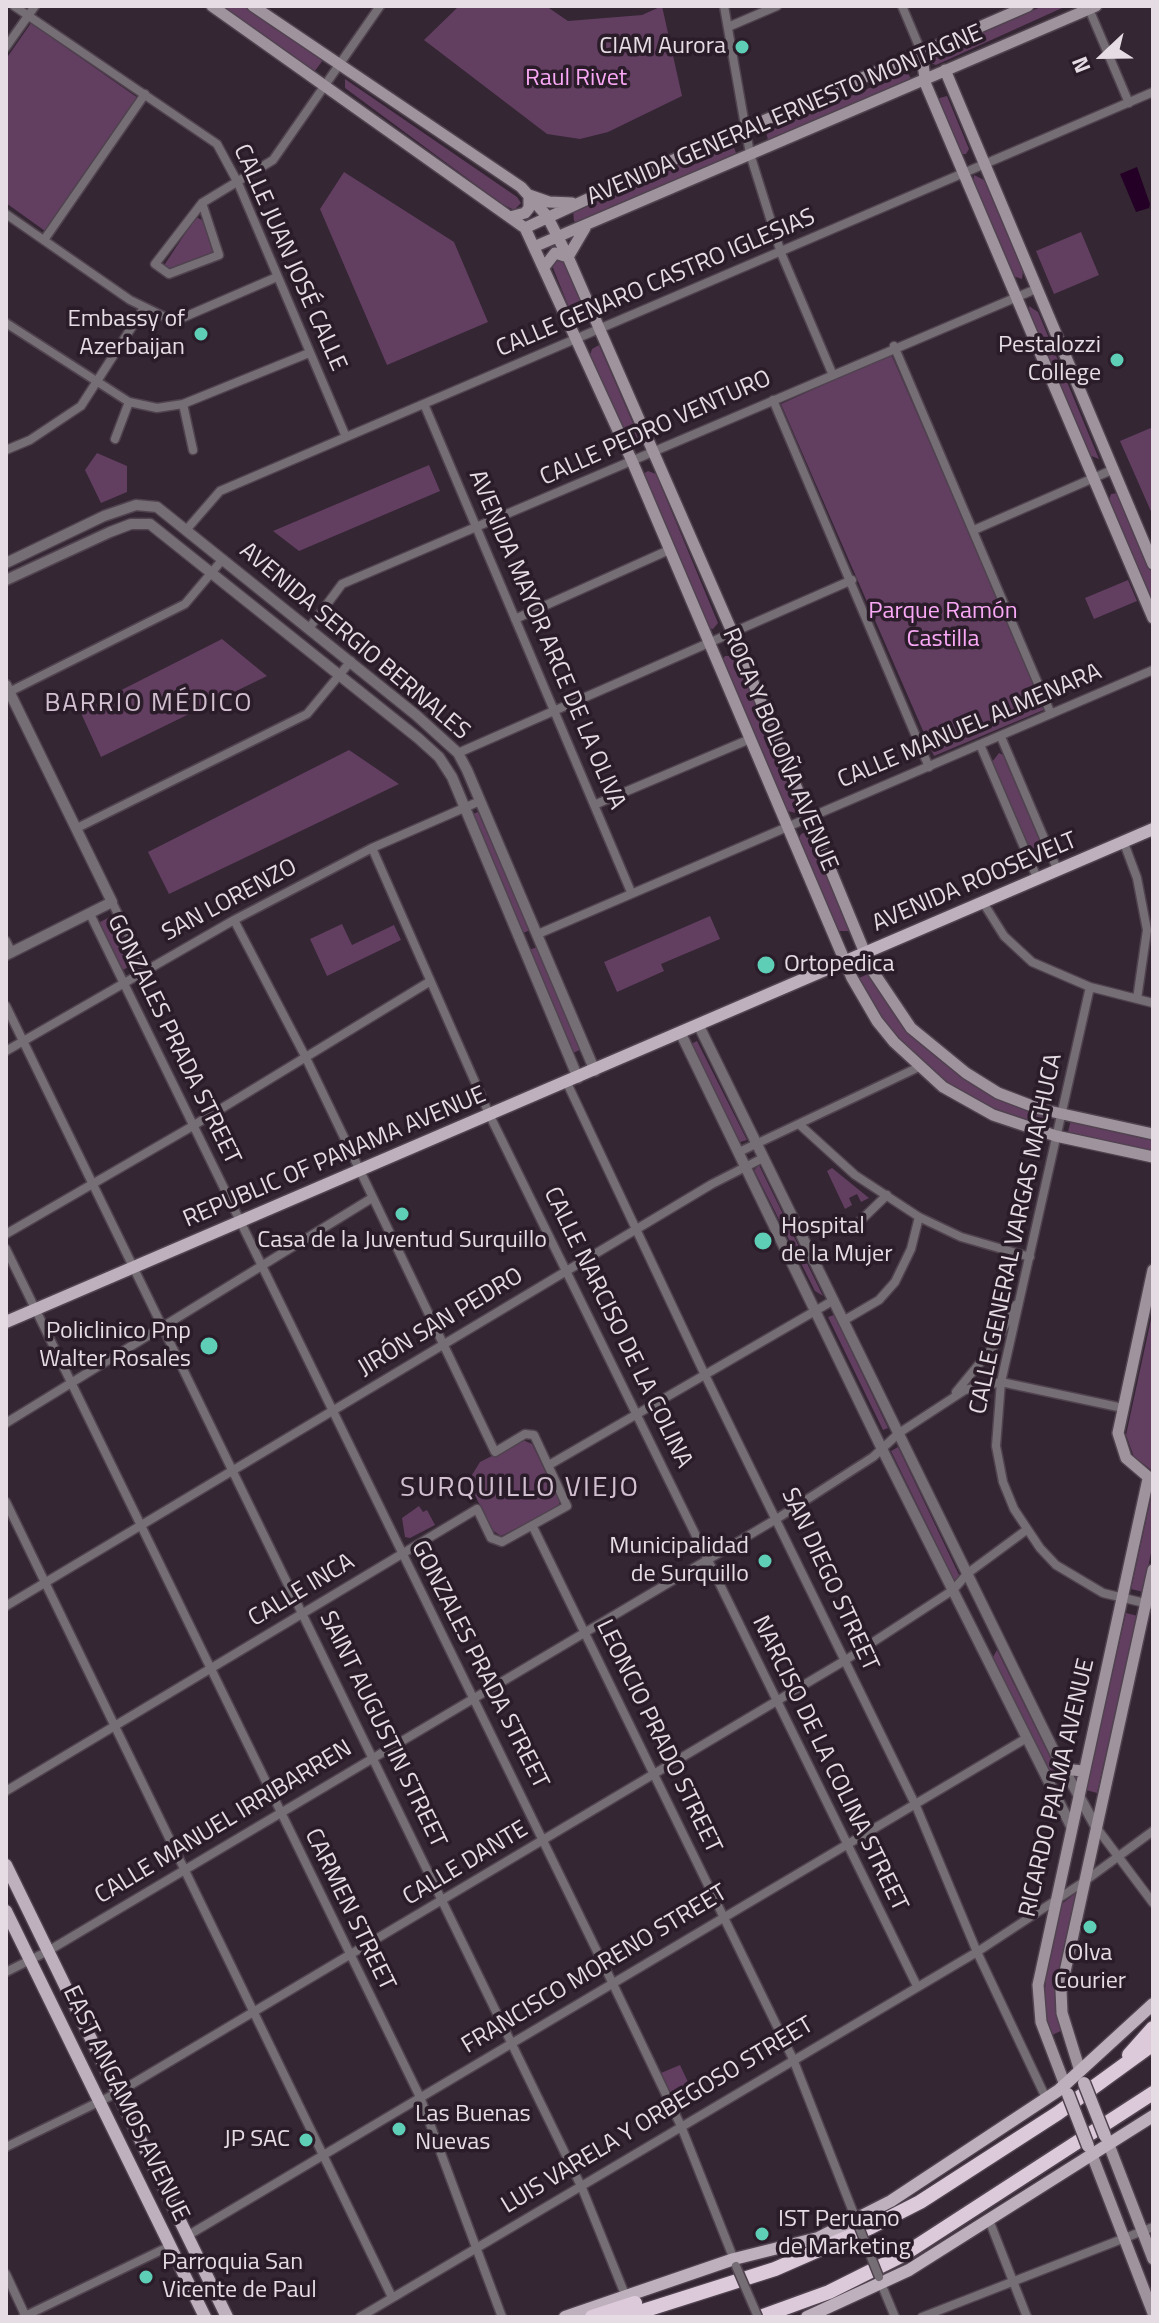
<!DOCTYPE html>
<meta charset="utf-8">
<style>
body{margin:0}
#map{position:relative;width:1159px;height:2323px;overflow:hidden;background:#342633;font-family:"Titillium Web",sans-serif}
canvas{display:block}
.frame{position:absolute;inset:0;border:8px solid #e5dce4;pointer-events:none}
.north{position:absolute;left:1063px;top:16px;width:80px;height:80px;-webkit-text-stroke:6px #2a1d29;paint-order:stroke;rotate:248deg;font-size:22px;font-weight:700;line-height:32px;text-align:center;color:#e5dce4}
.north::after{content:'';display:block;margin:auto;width:28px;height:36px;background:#e5dce4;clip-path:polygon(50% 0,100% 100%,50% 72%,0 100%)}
</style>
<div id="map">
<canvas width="1159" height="2323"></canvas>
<div class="frame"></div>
<div class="north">N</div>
</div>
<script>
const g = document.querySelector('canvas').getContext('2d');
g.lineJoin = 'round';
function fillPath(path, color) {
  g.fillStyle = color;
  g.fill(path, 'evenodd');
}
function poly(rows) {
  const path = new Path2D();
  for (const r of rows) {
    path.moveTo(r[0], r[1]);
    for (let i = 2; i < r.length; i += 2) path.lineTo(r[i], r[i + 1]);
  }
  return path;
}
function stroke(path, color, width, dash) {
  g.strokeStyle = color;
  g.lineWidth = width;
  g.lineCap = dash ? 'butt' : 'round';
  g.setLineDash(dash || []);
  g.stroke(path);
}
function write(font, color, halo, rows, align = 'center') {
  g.font = font + ' "Titillium Web",sans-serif';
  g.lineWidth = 7;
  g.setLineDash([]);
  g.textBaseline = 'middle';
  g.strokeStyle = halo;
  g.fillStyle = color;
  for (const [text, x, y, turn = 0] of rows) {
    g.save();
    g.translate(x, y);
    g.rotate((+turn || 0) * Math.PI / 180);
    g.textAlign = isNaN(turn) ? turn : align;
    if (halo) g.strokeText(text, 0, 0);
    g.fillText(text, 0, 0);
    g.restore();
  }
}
fillPath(poly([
 [219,6,244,6,323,60,314,72],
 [459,6,546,6,568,21,642,15,662,6,682,96,608,132,580,139,547,134,424,40],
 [1043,6,1062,8,936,65,930,63,931,54],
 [31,23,138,98,45,231,6,203,6,59],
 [907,72,912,80,768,140,766,132],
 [345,79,517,197,521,203,514,210,502,204,345,88],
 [947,96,969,149,966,154,960,154,936,99],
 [732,142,736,153,581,225,574,221,573,210],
 [344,172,454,242,488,322,387,365,320,209],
 [974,175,984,180,1023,271,1022,279,1013,276,973,183],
 [196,217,202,220,217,252,172,272,163,267],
 [1081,232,1099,275,1054,294,1036,251],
 [563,258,589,317,583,324,577,325,574,320,551,263],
 [1029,306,1038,312,1099,459,1089,455,1030,317],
 [599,345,642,444,631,448,590,355,592,349],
 [891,354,1046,709,934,756,781,404],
 [1153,427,1153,516,1120,441],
 [97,453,127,466,127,492,101,503,85,470],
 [429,465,440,491,299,551,273,531],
 [648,471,656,474,718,623,713,629,706,628,643,474],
 [1118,493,1153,574,1153,607,1109,500,1111,494],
 [1128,580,1137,601,1094,619,1085,598],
 [222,639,267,676,101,757,80,711],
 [725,656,732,656,736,662,801,807,797,813,787,811,722,660],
 [349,750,399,784,169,894,148,852],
 [999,753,1003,755,1040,841,1037,849,1028,847,992,762],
 [478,812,530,930,521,934,470,815],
 [808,831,813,835,852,925,850,931,837,931,798,840,801,834],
 [112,916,136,963,119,972,96,924],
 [710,916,720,939,661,964,664,971,617,992,604,962],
 [342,924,352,945,394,925,401,940,327,976,310,939],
 [538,947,582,1049,573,1053,528,950],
 [870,973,905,1027,937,1058,990,1094,1050,1115,1047,1130,962,1095,917,1060,881,1020,857,979],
 [697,1041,747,1140,740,1142,691,1044],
 [1071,1120,1153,1138,1153,1154,1067,1135],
 [759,1165,823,1296,815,1291,754,1170],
 [832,1168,869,1198,861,1202,857,1194,849,1198,852,1205,845,1209,827,1171],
 [1153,1310,1153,1471,1134,1457,1126,1435],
 [834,1315,888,1428,883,1430,828,1317],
 [523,1440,532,1444,560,1502,557,1508,501,1536,492,1530,472,1489,472,1475,480,1462],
 [898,1447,960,1577,955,1582,891,1451],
 [1152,1493,1153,1543,1143,1592,1131,1589],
 [419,1506,423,1512,427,1510,435,1525,410,1538,405,1537,402,1518],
 [1126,1613,1138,1616,1097,1793,1086,1790],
 [997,1650,1060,1777,1051,1781,993,1657],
 [1077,1892,1057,1996,1063,2030,1052,2035,1044,2015,1046,1969,1059,1906],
 [680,2065,695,2097,676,2105,661,2073]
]), '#623e61');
fillPath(poly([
 [1137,167,1150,204,1149,208,1136,212,1120,174]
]), '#250026');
const minor = poly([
 [14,6,217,144,238,183,346,437],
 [724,6,750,154,781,253,832,373],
 [902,6,921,51],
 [1089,9,1129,103],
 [728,27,777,6],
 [6,47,35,6],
 [202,203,219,255,169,274,155,264,202,203,273,160,380,6],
 [6,214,130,300,165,317,182,318,277,277],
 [44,240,145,94],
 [6,323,129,402,157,408,183,404,309,353],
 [894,346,1051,714],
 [773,400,929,767],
 [183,404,193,450],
 [424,404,631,892],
 [115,439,129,402],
 [6,450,30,440,81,406,144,308],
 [187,529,220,491,1153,92],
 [974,530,1112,470],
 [515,619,669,550],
 [310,627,342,584,1036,289],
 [9,692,185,604,223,559],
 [1001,737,1058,871],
 [981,747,1038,880],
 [458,753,852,580],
 [594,805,750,739],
 [77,828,307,714,351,661],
 [1124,843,1137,878,1147,930,1137,999],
 [372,848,490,1116,917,1986],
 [112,902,145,969],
 [984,904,1004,936,1032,962,1090,987,1153,1003],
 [90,914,613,1984,681,2126,735,2262],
 [538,934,1153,670],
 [6,941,12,953],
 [1090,987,1001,1382,996,1446,1003,1482,1014,1509,1040,1548,1056,1565,1103,1593,1153,1605],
 [6,1006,582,2188,626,2297],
 [6,1051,234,920,372,848,480,801],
 [567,1083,704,1373,916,1806,977,1952,1046,2098],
 [800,1125,855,1175,919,1217,961,1237,1030,1257],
 [739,1152,919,1067],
 [858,1223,887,1195],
 [6,1234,191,1127,429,982],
 [6,1249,420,2097,502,2317],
 [843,1321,879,1300,895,1282,911,1249,919,1217],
 [956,1392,993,1347,1016,1305],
 [6,1423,372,1198],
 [549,1465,834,1300],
 [6,1502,392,2297],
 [533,1527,793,2059,857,2222],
 [6,1606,712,1184,763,1158],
 [6,1791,477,1509,491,1538,502,1542,567,1506,534,1435,525,1434,495,1452,305,1056,234,920],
 [1096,1827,1153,1903],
 [6,1972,48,1951,778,1518,873,1457,899,1433,965,1390,1001,1382,1123,1408],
 [6,2147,117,2093,844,1661,953,1590,968,1573,1025,1531],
 [989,2220,1027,2317],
 [187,2236,1025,1739],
 [6,2274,26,2317],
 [880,2281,895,2317],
 [23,2317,170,2246],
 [360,2317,977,1952,1082,1883,1153,1831],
 [922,2317,1153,2227]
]);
const tertiary = poly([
 [6,563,104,516,136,505,157,507,416,715,458,753,467,770,595,1071],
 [6,580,110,532,131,524,150,524,418,738,439,757,452,777,578,1078],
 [6,685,112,902,6,955],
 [699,1026,1055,1753,1095,1825],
 [681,1034,882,1449,1071,1826]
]);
const secondary = poly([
 [212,6,525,228,632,461,852,978,877,1021,894,1042,943,1087,993,1115,1056,1136,1153,1157],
 [253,6,521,187,547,216,568,257,733,634,872,970,911,1028,966,1073,998,1093,1040,1109,1153,1134],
 [921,51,926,85,1153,618],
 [945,70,1153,564],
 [510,217,525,213,529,208,529,195,549,202,572,203],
 [525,228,657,167,1028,6],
 [536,246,1096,6],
 [545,266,555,253,568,257,585,228],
 [1153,1270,1118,1433,1126,1458,1153,1481],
 [1063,1769,1083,1771],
 [1080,2071,1062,2013,1061,1990,1153,1570],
 [1065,2085,1041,2022,1038,1985,1148,1479],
 [1109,2145,1153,2259],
 [1092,2155,1153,2313]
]);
const primary = poly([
 [6,1322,1153,829],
 [6,1865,227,2317],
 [6,1911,205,2317],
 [565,2317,734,2259,818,2238,891,2201,1059,2090,1153,2004],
 [807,2317,909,2270,1153,2116]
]);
const motorway = poly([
 [1129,2055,1153,2028],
 [592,2317,635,2303],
 [624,2317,775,2269,871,2227,920,2202,1058,2113,1153,2044],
 [760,2317,829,2292,903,2255,1153,2093]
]);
stroke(minor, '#50434f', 11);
stroke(tertiary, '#50434f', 13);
stroke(secondary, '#50434f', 14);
stroke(primary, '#50434f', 15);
stroke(motorway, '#50434f', 17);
stroke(minor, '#756e75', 8);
stroke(tertiary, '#756e75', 10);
stroke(secondary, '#9f939e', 11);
stroke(primary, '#bfb0be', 12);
stroke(motorway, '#dccadb', 14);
const minorBridge = poly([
 [859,2227,879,2277],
 [736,2266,758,2317]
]);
const primaryBridge = poly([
 [1084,2083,1105,2136],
 [1068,2094,1088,2146]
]);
stroke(minorBridge, '#50434f', 11, []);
stroke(primaryBridge, '#50434f', 15, []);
stroke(minorBridge, '#756e75', 8);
stroke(primaryBridge, '#bfb0be', 12);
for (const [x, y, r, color] of [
 [742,47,8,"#5eceb7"],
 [201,334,8,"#5eceb7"],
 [1117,360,8,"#5eceb7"],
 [766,965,10,"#5eceb7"],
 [402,1214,8,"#5eceb7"],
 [763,1241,10,"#5eceb7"],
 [209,1346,10,"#5eceb7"],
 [765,1561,8,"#5eceb7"],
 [1090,1927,8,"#5eceb7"],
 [399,2129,8,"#5eceb7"],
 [306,2140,8,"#5eceb7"],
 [762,2234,8,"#5eceb7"],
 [146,2277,8,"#5eceb7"]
]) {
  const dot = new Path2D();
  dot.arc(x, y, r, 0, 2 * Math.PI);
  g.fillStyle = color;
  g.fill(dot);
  stroke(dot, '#2a1d29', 3);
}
write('24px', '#e5dce4', '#2a1d29', [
 ["CIAM Aurora",726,47],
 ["Embassy of",185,320],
 ["Azerbaijan",185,348],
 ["Pestalozzi",1101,346],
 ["College",1101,374],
 ["Ortopedica",784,965,"left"],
 ["Hospital",781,1227,"left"],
 ["de la Mujer",781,1255,"left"],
 ["Casa de la Juventud Surquillo",402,1241,"center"],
 ["Policlinico Pnp",191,1332],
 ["Walter Rosales",191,1360],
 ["Municipalidad",749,1547],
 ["de Surquillo",749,1575],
 ["Olva",1090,1954,"center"],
 ["Courier",1090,1982,"center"],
 ["Las Buenas",415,2115,"left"],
 ["Nuevas",415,2143,"left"],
 ["JP SAC",290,2140],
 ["IST Peruano",778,2220,"left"],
 ["de Marketing",778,2248,"left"],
 ["Parroquia San",162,2263,"left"],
 ["Vicente de Paul",162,2291,"left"]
], 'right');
write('24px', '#f9a8f6', '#2a1d29', [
 ["Raul Rivet",576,79],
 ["Parque Ramón",943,612],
 ["Castilla",943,640]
]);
write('24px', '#e5dce4', '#2a1d29', [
 ["AVENIDA GENERAL ERNESTO MONTAGNE",785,116,-23],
 ["CALLE JUAN JOSÉ CALLE",289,258,66],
 ["CALLE GENARO CASTRO IGLESIAS",656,284,-23],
 ["CALLE PEDRO VENTURO",656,429,-24],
 ["AVENIDA MAYOR ARCE DE LA OLIVA",546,640,67],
 ["AVENIDA SERGIO BERNALES",354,642,40],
 ["CALLE MANUEL ALMENARA",970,727,-23],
 ["ROCA Y BOLOÑA AVENUE",779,750,67],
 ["AVENIDA ROOSEVELT",975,883,-23],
 ["SAN LORENZO",230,901,-28],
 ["GONZALES PRADA STREET",173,1040,64],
 ["REPUBLIC OF PANAMA AVENUE",335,1158,-23],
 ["CALLE GENERAL VARGAS MACHUCA",1017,1234,-78],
 ["JIRÓN SAN PEDRO",441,1323,-31],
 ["CALLE NARCISO DE LA COLINA",617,1328,64],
 ["SAN DIEGO STREET",829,1580,65],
 ["CALLE INCA",302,1591,-31],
 ["GONZALES PRADA STREET",479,1665,63],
 ["SAINT AUGUSTIN STREET",382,1730,64],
 ["LEONCIO PRADO STREET",658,1737,64],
 ["NARCISO DE LA COLINA STREET",829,1764,64],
 ["RICARDO PALMA AVENUE",1058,1788,-77],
 ["CALLE MANUEL IRRIBARREN",224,1823,-31],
 ["CALLE DANTE",466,1864,-31],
 ["CARMEN STREET",349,1910,64],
 ["FRANCISCO MORENO STREET",595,1970,-31],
 ["EAST ANGAMOS AVENUE",125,2104,64],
 ["LUIS VARELA Y ORBEGOSO STREET",658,2116,-31]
]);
g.letterSpacing = '2px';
write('26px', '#d2c0d1', '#2a1d29', [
 ["BARRIO MÉDICO",149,705]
]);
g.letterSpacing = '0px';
g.letterSpacing = '2px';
write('28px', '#d2c0d1', '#2a1d29', [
 ["SURQUILLO VIEJO",520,1489]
]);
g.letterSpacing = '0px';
</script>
